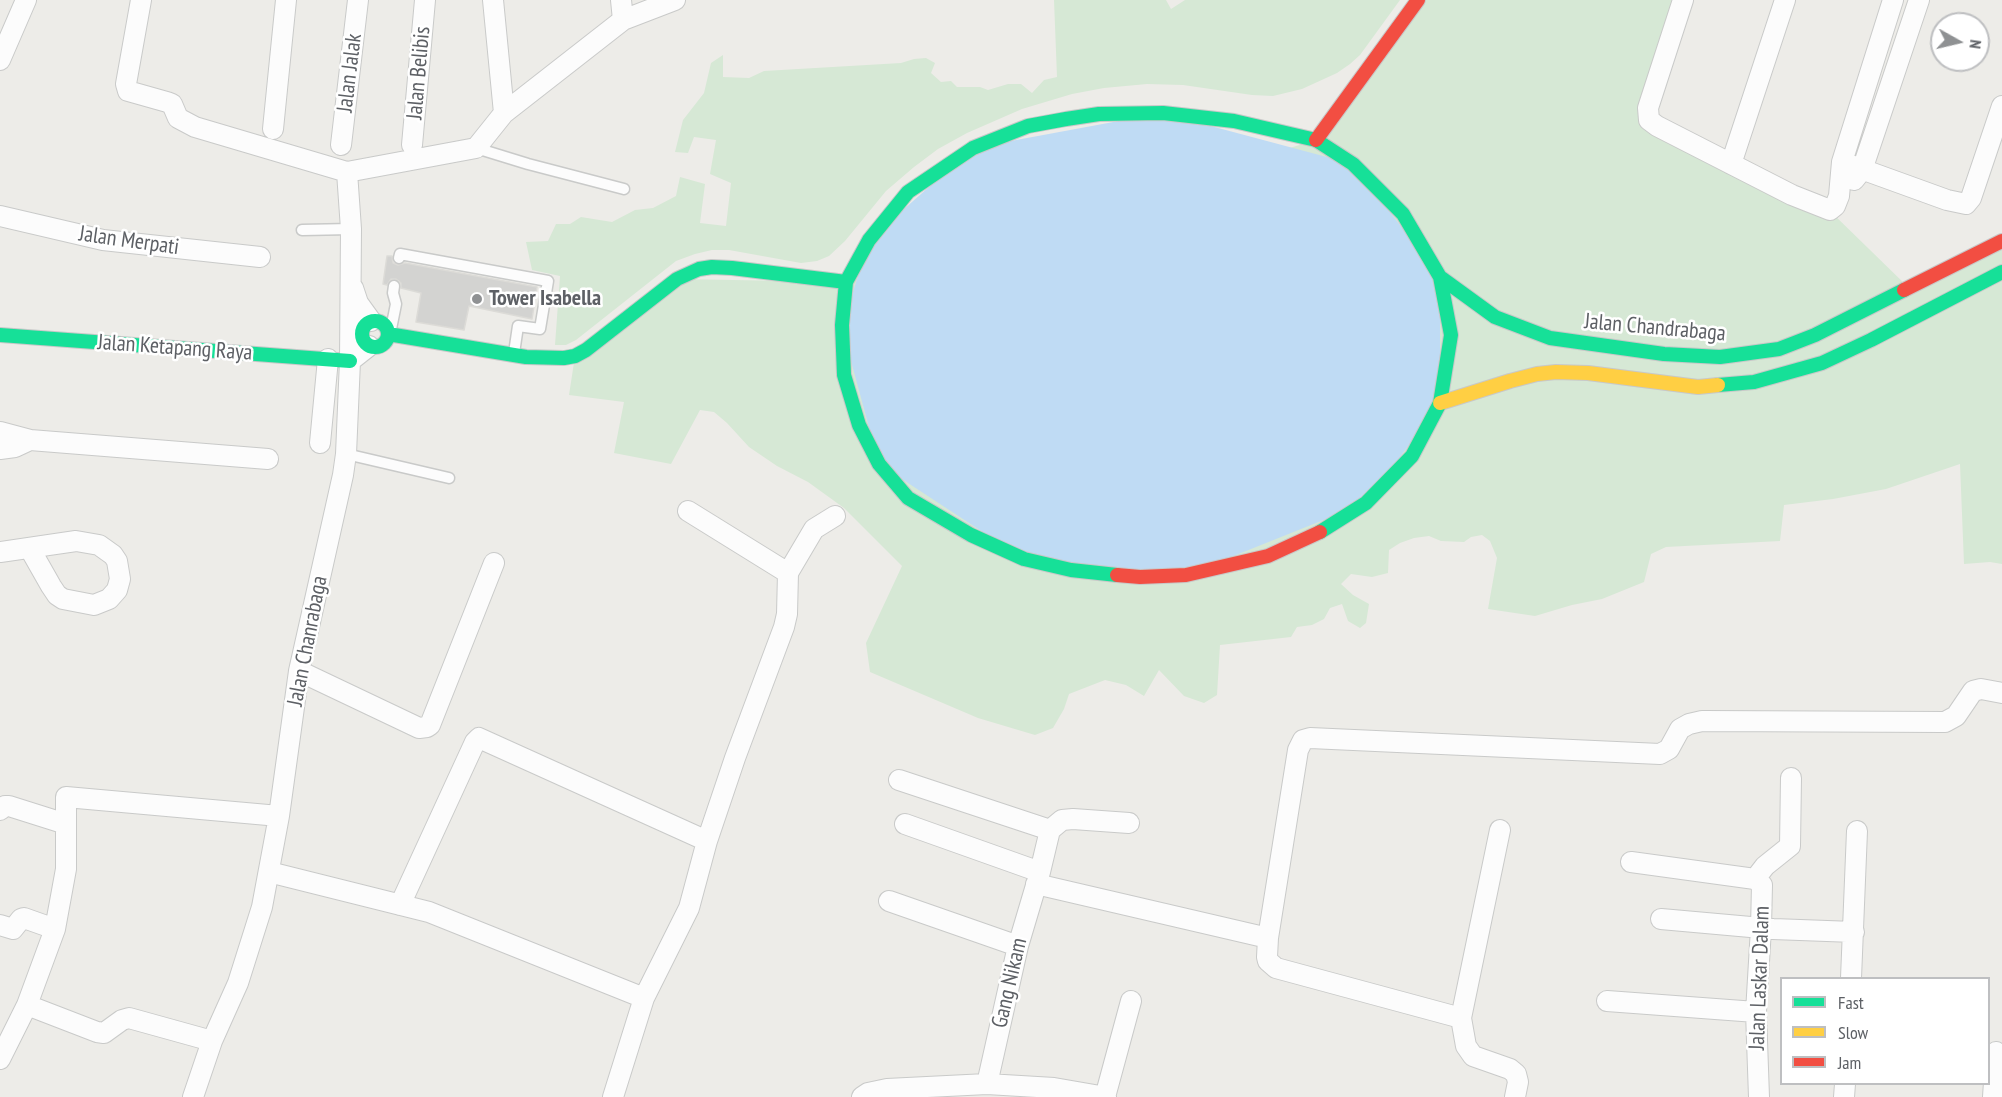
<!DOCTYPE html>
<style>
body{margin:0}
#map{position:relative;width:2002px;height:1097px;overflow:hidden;background:#edece8;font-family:"PT Sans Narrow",sans-serif}
canvas{display:block}
.legend{position:absolute;left:1780px;top:977px;width:210px;height:108px;box-sizing:border-box;background:#fff;border:2px solid #bebfc1;margin:0;padding:8px 10px;list-style:none;font-size:18px;color:#5d6065}
.legend li{display:flex;align-items:center;gap:12px;height:30px}
.legend b{width:30px;border:2px solid #bebfc1}
.north{position:absolute;left:1930px;top:12px;width:60px;height:60px;box-sizing:border-box;background:#fff;border:2px solid #bebfc1;border-radius:50%;rotate:98deg;font-size:16px;font-weight:700;line-height:24px;text-align:center;color:#5d6065}
.north::after{content:'';display:block;margin:auto;width:21px;height:27px;background:#8f9193;clip-path:polygon(50% 0,100% 100%,50% 72%,0 100%)}
</style>
<div id="map">
<canvas width="2002" height="1097"></canvas>
<ul class="legend">
<li><b style="height:8px;background:#16e098"></b>Fast</li>
<li><b style="height:8px;background:#ffcf43"></b>Slow</li>
<li><b style="height:8px;background:#f24e42"></b>Jam</li>
</ul>
<div class="north">N</div>
</div>
<script>
const g = document.querySelector('canvas').getContext('2d');
g.lineJoin = 'round';
function fillPath(path, color) {
  g.fillStyle = color;
  g.fill(path, 'evenodd');
}
function poly(rows) {
  const path = new Path2D();
  for (const r of rows) {
    if (r.length === 3) {
      path.moveTo(r[0] + r[2], r[1]);
      path.arc(r[0], r[1], r[2], 0, 2 * Math.PI);
      continue;
    }
    path.moveTo(r[0], r[1]);
    for (let i = 2; i < r.length; i += 2) path.lineTo(r[i], r[i + 1]);
  }
  return path;
}
function stroke(path, color, width, dash) {
  g.strokeStyle = color;
  g.lineWidth = width;
  g.lineCap = dash ? 'butt' : 'round';
  g.setLineDash(dash || []);
  g.stroke(path);
}
function write(font, color, halo, rows, align = 'center') {
  g.font = font + ' "PT Sans Narrow",sans-serif';
  g.lineWidth = 5;
  g.setLineDash([]);
  g.textBaseline = 'middle';
  g.strokeStyle = halo;
  g.fillStyle = color;
  for (const [text, x, y, turn = 0] of rows) {
    g.save();
    g.translate(x, y);
    g.rotate((+turn || 0) * Math.PI / 180);
    g.textAlign = isNaN(turn) ? turn : align;
    if (halo) g.strokeText(text, 0, 0);
    g.fillText(text, 0, 0);
    g.restore();
  }
}
fillPath(poly([
 [1054,0,1166,0,1171,9,1185,0,1400,0,1360,55,1350,64,1337,73,1302,89,1273,96,1252,95,1183,85,1147,84,1104,88,1072,94,1022,109,967,133,938,149,914,167,886,191,845,241,829,256,817,261,801,263,729,250,712,250,695,254,676,261,576,340,566,345,555,345,560,276,532,270,526,242,548,241,556,224,570,224,581,217,612,222,635,210,653,208,676,196,680,177,705,184,700,223,726,226,731,183,710,174,716,140,694,137,688,153,675,152,683,120,704,93,711,63,723,55,723,77,749,78,764,71,901,63,914,59,926,58,935,63,931,73,941,82,951,81,957,87,980,87,988,90,1008,84,1021,84,1032,93,1044,80,1057,77],
 [1418,0,1683,0,1649,120,1829,210,1908,287,2002,241,2002,564,1990,562,1964,564,1960,464,1886,489,1833,499,1784,505,1780,541,1666,547,1651,554,1644,582,1602,599,1572,605,1535,616,1488,609,1497,558,1490,541,1482,535,1471,537,1464,542,1441,541,1429,536,1414,538,1400,543,1389,550,1388,573,1372,577,1351,574,1341,584,1353,595,1369,604,1366,623,1360,628,1348,621,1342,604,1330,608,1324,619,1312,625,1297,627,1291,637,1220,645,1217,695,1204,703,1184,696,1159,670,1144,696,1126,685,1105,680,1069,694,1064,709,1053,728,1035,735,978,718,870,672,866,643,902,566,844,508,808,482,777,466,749,447,727,423,714,412,700,410,671,464,614,453,624,402,569,395,575,356,677,279,846,282,1316,140]
]), '#d6e8d5');
fillPath(poly([
 [1162,113,1353,164,1440,277,1440,403,1366,503,1186,575,1024,559,879,464,842,328,869,240,973,148]
]), '#bfdbf4');
const building = poly([
 [387,256,392,256,393,263,398,265,405,263,537,287,532,319,469,306,464,330,416,322,421,293,401,288,401,283,396,279,391,279,387,285,383,284,387,256]
]);
fillPath(building, '#d3d3d1');
stroke(building, '#dcdbd7', 1.5);
const lane = poly([
 [476,148,528,164,624,189],
 [302,230,351,229],
 [399,258,400,254,548,281,540,329,518,326,514,353],
 [390,334,396,304,393,293,394,286],
 [346,454,449,478]
]);
const street = poly([
 [141,0,126,84,128,91,167,102,172,104,178,118,195,127,347,172,476,148,504,113,493,0],
 [621,0,623,20],
 [1683,0,1648,108,1649,120,1657,126,1792,195,1830,210,1835,206,1839,196,1842,162,1893,0],
 [0,60,26,0],
 [504,113,623,20,675,0],
 [273,129,286,0],
 [341,145,358,0],
 [412,145,425,0],
 [1842,162,1947,200,1966,204,1971,198,2002,106],
 [1731,164,1785,0],
 [1854,180,1862,170,1919,0],
 [0,216,103,240,260,257],
 [353,288,358,303,371,321],
 [350,361,369,346],
 [0,432,30,440],
 [320,443,328,359],
 [0,449,15,447,30,440,268,459],
 [688,511,788,573],
 [0,552,76,541,99,545,113,555,117,561,120,579,117,590,109,599,94,605,63,599,57,595,51,586,30,549],
 [299,671,419,728,427,727,430,725,494,563],
 [899,780,1050,830,1040,872,1018,946,987,1084],
 [0,810,5,806,9,806,66,824],
 [905,824,1040,872],
 [1050,830,1062,820,1073,819,1129,823],
 [1500,830,1461,1018,1466,1046,1473,1056,1510,1069,1516,1074,1518,1082,1515,1097],
 [1631,862,1755,879,1762,885,1761,928,1756,1012,1759,1097],
 [269,872,429,912,644,998],
 [1755,879,1765,866,1790,846,1791,778],
 [1036,884,1268,938],
 [889,901,1018,946],
 [400,905,475,742,479,738,707,841],
 [1661,919,1773,929,1854,932],
 [0,925,13,929,21,919,24,918,55,929],
 [1851,978,1857,831],
 [1607,1001,1756,1012],
 [27,1005,97,1032,104,1033,122,1020,129,1018,212,1041],
 [1461,1018,1276,968,1268,961,1267,957,1268,938,1298,750,1303,740,1310,738,1660,754,1669,749,1680,729,1689,724,1702,721,1945,722,1956,716,1973,691,1981,689,2002,693],
 [0,1059,27,1005,55,929,66,869,66,797,279,816],
 [193,1097,212,1041,238,983,262,907,279,816,299,671,343,475,346,454,350,361,351,229,347,172],
 [613,1097,644,998,689,908,707,841,735,758,784,627,787,614,788,573,814,529,835,516],
 [862,1097,868,1093,887,1089,987,1084,1054,1088,1106,1097],
 [1105,1097,1131,1001],
 [1844,1097,1845,1084],
 [1993,1097,1996,1052]
]);
const fast = poly([
 [1163,113,1234,121,1316,140,1353,164,1403,214,1440,277,1451,335,1440,403,1412,456,1366,503,1320,532],
 [1440,277,1495,317,1550,338,1664,354,1720,357,1779,349,1815,335,1904,290],
 [375,334,13],
 [388,334,526,357,564,358,575,356,586,350,677,279,699,269,712,267,732,268,846,282],
 [0,335,350,361],
 [1718,385,1754,382,1822,363,1871,340,2002,272],
 [1117,575,1071,570,1024,559,971,535,908,498,879,464,859,425,844,375,842,325,846,282,869,240,908,192,973,148,1028,126,1066,119,1099,114,1163,113]
]);
const slow = poly([
 [1440,403,1510,381,1537,374,1556,372,1588,373,1698,387,1718,385]
]);
const jam = poly([
 [1316,140,1418,0],
 [1904,290,2002,241],
 [1117,575,1140,577,1186,575,1268,556,1320,532]
]);
stroke(lane, '#c9cac9', 13);
stroke(street, '#c9cac9', 22);
stroke(fast, '#c8c8c8', 16);
stroke(slow, '#c8c8c8', 16);
stroke(jam, '#c8c8c8', 16);
stroke(lane, '#fcfcfc', 10);
stroke(street, '#fcfcfc', 20);
stroke(fast, '#16e098', 14);
stroke(slow, '#ffcf43', 14);
stroke(jam, '#f24e42', 14);
for (const [x, y, r, color] of [
 [477,299,6,"#8f9193"]
]) {
  const dot = new Path2D();
  dot.arc(x, y, r, 0, 2 * Math.PI);
  g.fillStyle = color;
  g.fill(dot);
  stroke(dot, '#fff', 2);
}
write('22px', '#5d6065', '#fff', [
 ["Jalan Jalak",350,73,-83],
 ["Jalan Belibis",419,73,-85],
 ["Jalan Merpati",129,241,8],
 ["Jalan Chandrabaga",1655,328,5],
 ["Jalan Ketapang Raya",175,348,4],
 ["Jalan Chanrabaga",308,641,-79],
 ["Jalan Laskar Dalam",1760,978,-88],
 ["Gang Nikam",1010,983,-77]
]);
write('bold 22px', '#5d6065', '#fff', [
 ["Tower Isabella",489,299]
], 'left');
</script>
